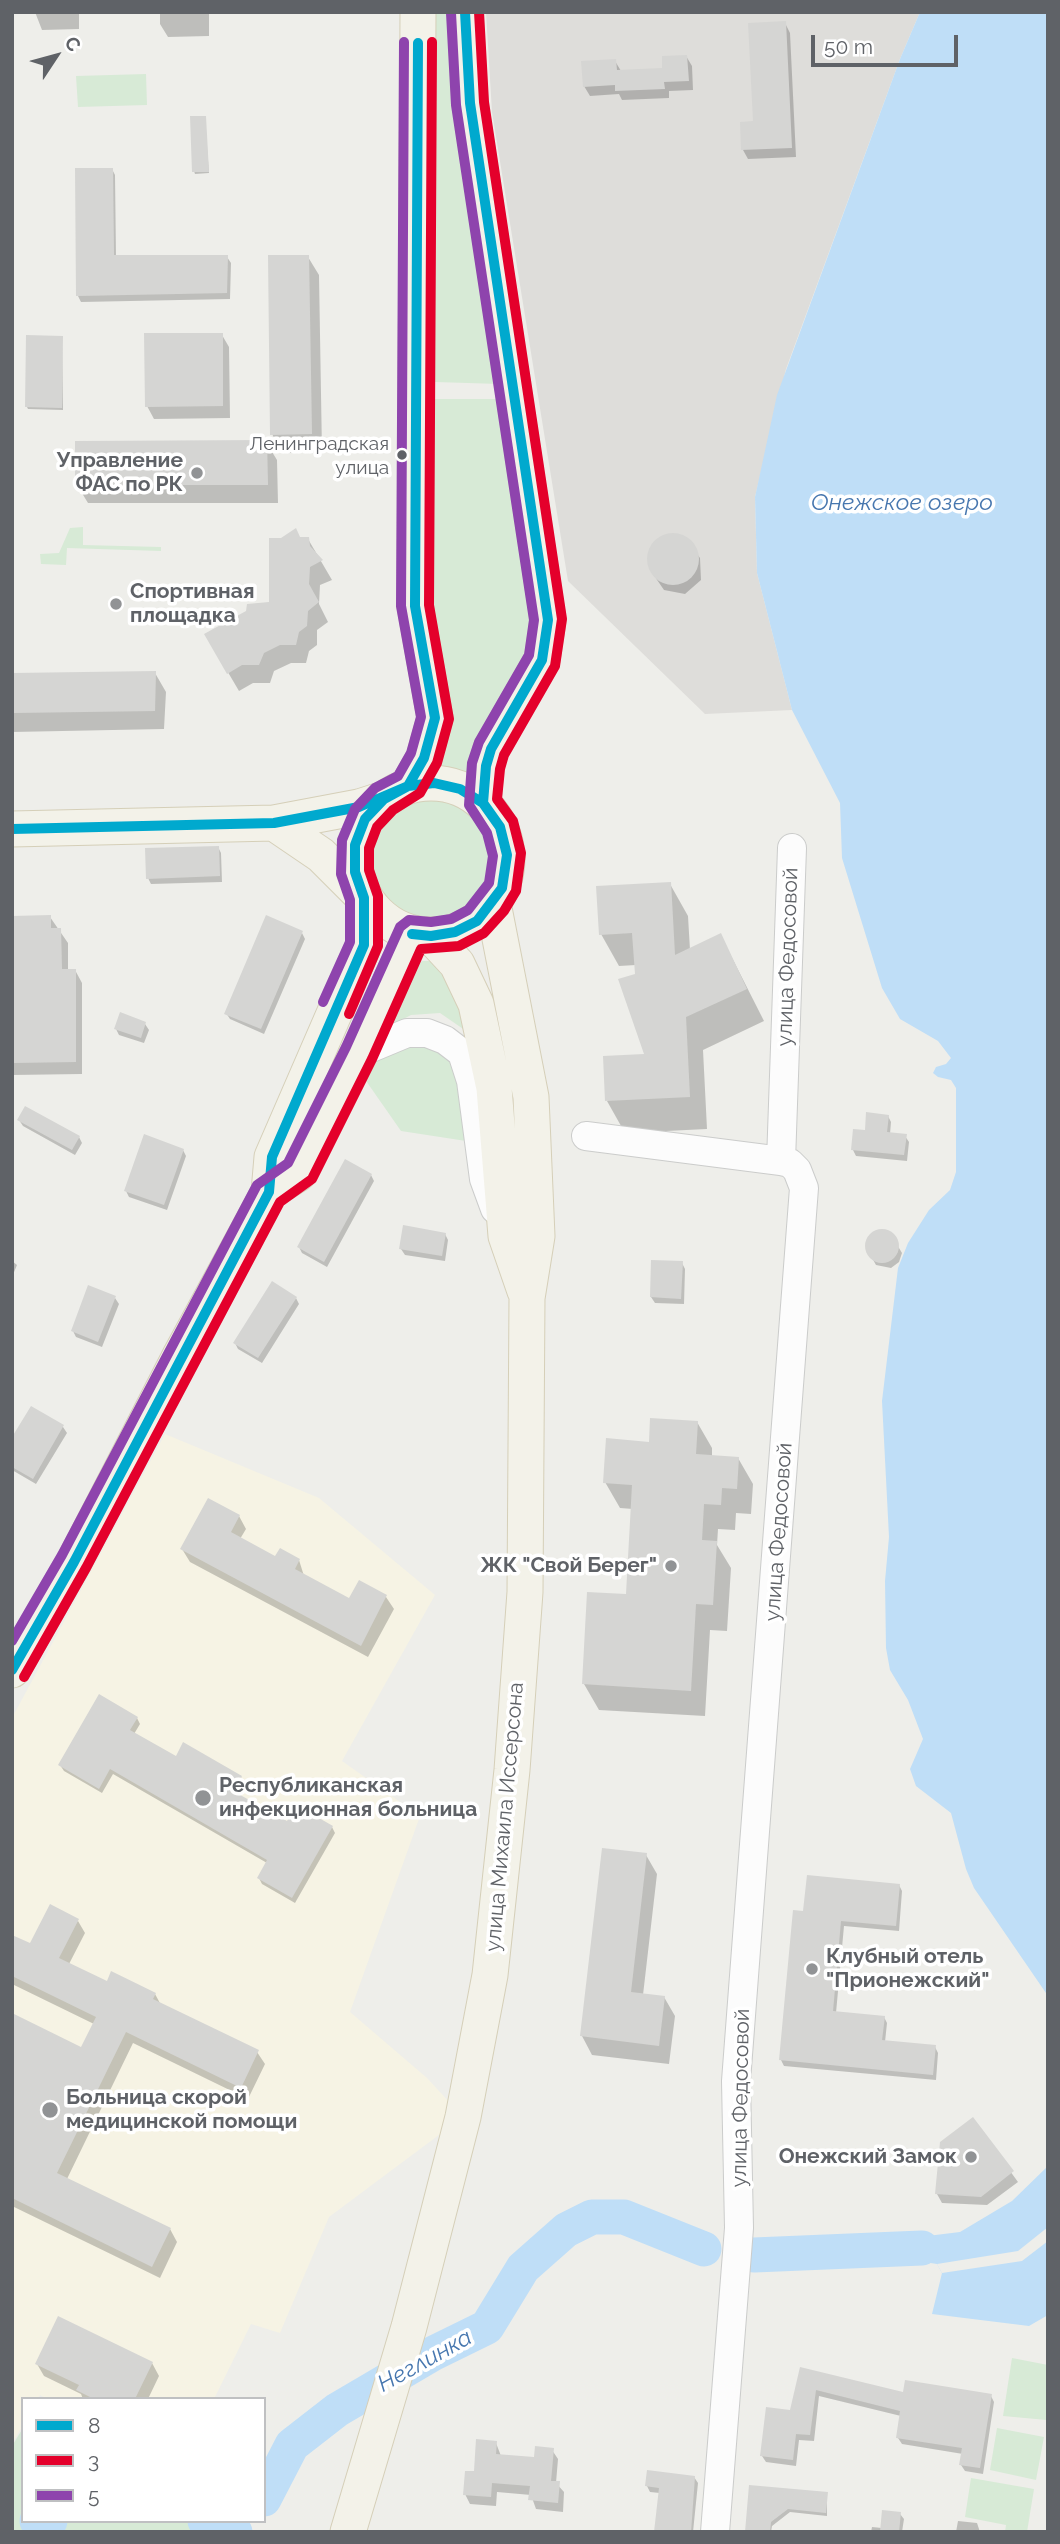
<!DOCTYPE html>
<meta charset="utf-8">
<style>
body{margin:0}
#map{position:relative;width:1060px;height:2544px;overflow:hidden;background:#eeeeea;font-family:Raleway,sans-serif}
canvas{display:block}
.frame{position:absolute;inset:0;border:14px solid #5f6267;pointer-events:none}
.legend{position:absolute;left:21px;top:2397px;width:245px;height:126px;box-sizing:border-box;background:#fff;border:2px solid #bfc0c2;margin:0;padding:9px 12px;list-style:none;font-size:21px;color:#5f6267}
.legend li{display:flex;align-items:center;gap:14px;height:35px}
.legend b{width:35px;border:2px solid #bfc0c2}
.north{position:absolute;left:21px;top:21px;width:70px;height:70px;-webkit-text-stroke:5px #fff;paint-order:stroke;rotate:54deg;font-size:19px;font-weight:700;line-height:28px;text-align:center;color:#5f6267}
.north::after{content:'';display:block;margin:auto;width:24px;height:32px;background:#5f6267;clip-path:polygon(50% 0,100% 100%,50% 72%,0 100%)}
.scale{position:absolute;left:811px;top:35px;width:147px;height:32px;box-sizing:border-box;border:4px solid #5f6267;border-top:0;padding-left:9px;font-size:21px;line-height:24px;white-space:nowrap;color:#5f6267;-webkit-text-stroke:5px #fff;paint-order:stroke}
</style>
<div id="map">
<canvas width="1060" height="2544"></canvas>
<div class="frame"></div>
<ul class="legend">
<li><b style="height:9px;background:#00a9ce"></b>8</li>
<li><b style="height:9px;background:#e4002b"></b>3</li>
<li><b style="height:9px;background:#8e44ad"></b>5</li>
</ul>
<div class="north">С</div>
<div class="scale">50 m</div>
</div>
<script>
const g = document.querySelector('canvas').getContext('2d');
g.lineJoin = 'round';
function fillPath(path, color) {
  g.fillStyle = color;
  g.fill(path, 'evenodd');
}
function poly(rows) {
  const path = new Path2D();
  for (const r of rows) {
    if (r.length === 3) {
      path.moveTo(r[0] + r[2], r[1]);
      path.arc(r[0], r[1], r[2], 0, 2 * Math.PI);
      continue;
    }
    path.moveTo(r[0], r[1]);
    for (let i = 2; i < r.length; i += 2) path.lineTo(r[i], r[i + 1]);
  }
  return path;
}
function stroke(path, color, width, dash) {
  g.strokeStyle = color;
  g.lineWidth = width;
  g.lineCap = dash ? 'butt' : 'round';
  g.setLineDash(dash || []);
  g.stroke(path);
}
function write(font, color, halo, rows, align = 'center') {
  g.font = font + ' Raleway,sans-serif';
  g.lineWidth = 7;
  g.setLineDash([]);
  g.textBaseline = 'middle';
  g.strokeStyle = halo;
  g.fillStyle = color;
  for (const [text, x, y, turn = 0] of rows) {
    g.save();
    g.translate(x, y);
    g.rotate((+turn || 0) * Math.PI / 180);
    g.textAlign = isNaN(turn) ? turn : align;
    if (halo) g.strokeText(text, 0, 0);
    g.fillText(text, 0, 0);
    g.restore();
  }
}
fillPath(poly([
 [165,1434,319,1498,435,1595,342,1761,420,1816,350,2012,427,2078,463,2117,329,2217,280,2333,251,2324,214,2399,47,2399,40,2395,38,2399,23,2399,23,2425,12,2444,12,1718]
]), '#f6f3e4');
fillPath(poly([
 [486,12,920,12,900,59,786,369,755,497,757,573,792,710,705,714,568,581,492,112]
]), '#deddda');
fillPath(poly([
 [434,12,451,12,500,384,435,382],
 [146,74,147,105,78,107,76,76],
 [434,399,502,399,533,614,530,644,475,776,435,767,430,590],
 [83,527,83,545,161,547,161,551,67,548,66,565,41,564,40,554,59,553,70,528],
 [434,862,62],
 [422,961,434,961,447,978,469,1033,440,1013,411,1015,386,1028,407,974],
 [422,1044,446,1054,458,1077,466,1141,401,1131,364,1078,378,1059,399,1045],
 [1012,2358,1048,2365,1047,2420,1003,2416],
 [23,2428,23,2521,216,2521,223,2532,12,2532,12,2446],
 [997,2428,1044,2437,1036,2480,990,2470],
 [971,2478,1034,2489,1027,2532,1005,2532,1006,2525,965,2517]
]), '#d7ead6');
fillPath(poly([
 [920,12,1048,12,1048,1996,974,1888,966,1869,951,1813,916,1786,910,1769,923,1739,908,1700,890,1670,886,1648,885,1581,889,1537,882,1401,898,1268,908,1243,929,1210,950,1190,956,1172,956,1088,951,1080,938,1077,933,1073,936,1067,946,1064,951,1058,938,1041,900,1019,882,988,842,858,840,803,792,710,757,573,755,497,777,395,900,59],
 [1048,2166,1048,2315,1029,2326,932,2314,942,2273,937,2264,898,2258,876,2249,878,2242,960,2232,1012,2201]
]), '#bfdef7');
fillPath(poly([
 [1048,2227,1048,2241,1022,2261,942,2273,937,2264,1018,2251]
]), '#eeeeea');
fillPath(poly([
 [35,12,79,12,79,29,42,30],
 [160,12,209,12,209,36,168,37,160,24],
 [785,23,790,33,796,157,748,159,743,150,755,123],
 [686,56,692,66,693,90,669,91,669,98,622,100,619,94,590,96,584,86,615,61,621,71,664,69],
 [205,118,209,173,195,174,194,171],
 [112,169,115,175,116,257,227,257,231,263,230,299,81,302,78,296],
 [308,257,319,275,322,452,283,453,272,434],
 [222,335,229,347,230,418,154,419,147,406],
 [62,338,63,410,28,409,27,407],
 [266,442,277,460,278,503,88,503,77,485],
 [677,535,687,540,700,558,701,580,685,594,664,590,651,571,648,560,657,541],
 [300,539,308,539,332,580,320,585,319,604,328,622,317,630,317,645,309,651,306,663,291,663,274,671,270,683,253,683,239,691,206,635,271,604],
 [155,673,166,692,164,729,12,732,12,675],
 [218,847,221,853,222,882,151,884,148,878],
 [670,884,688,916,690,950,721,936,764,1021,703,1050,707,1129,625,1133,607,1101,646,1056,636,965,619,966,601,934],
 [12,917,50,917,68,943,68,970,75,970,82,983,82,1074,12,1075],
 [302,933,305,939,264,1034,230,1019,226,1013],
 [145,1024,149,1030,144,1043,119,1035,116,1029],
 [888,1116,891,1122,890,1134,905,1136,909,1142,907,1161,856,1156,853,1150,866,1132],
 [19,1120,79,1137,82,1143,75,1155,23,1126],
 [183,1150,186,1156,167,1210,129,1197,126,1191],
 [371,1175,374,1181,327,1267,302,1253,299,1247],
 [881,1230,890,1233,902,1253,899,1262,891,1268,876,1265,867,1249,872,1235],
 [445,1234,448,1240,445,1261,405,1255,401,1249],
 [12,1261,17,1265,12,1277],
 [682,1263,685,1269,684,1304,655,1303,651,1297],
 [115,1298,119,1304,102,1347,76,1337,73,1331],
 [296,1298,299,1304,262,1363,238,1349,235,1343],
 [31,1408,63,1427,67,1433,36,1484,12,1470,12,1440],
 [697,1422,712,1448,712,1457,738,1458,753,1484,751,1514,736,1513,735,1530,718,1529,717,1545,731,1568,727,1631,710,1630,705,1716,599,1710,584,1684,627,1596,633,1509,620,1508,605,1482,650,1444],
 [239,1516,246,1529,240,1539,276,1559,299,1560,304,1576,350,1600,360,1582,386,1597,394,1609,368,1657,190,1562,182,1549],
 [137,1718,140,1724,134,1734,176,1758,241,1777,244,1783,237,1795,288,1824,332,1827,335,1833,295,1903,262,1884,259,1878,267,1863,113,1774,102,1793,64,1771,60,1765],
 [646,1855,657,1874,643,1995,664,1997,675,2016,669,2064,592,2055,582,2036],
 [899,1885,902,1891,899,1931,844,1926,836,2013,884,2017,887,2023,885,2042,935,2047,938,2053,936,2080,784,2066,781,2060,805,1913],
 [78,1921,85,1933,69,1964,108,1983,155,1994,161,2005,257,2052,265,2064,248,2099,133,2043,67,2179,170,2229,177,2242,160,2278,12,2206,12,2015,82,2049,94,2024,12,1984,12,1937,30,1946],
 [973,2120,1018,2182,987,2205,942,2203,937,2194],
 [152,2363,159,2376,148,2399,83,2399,81,2394,44,2376,37,2364],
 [801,2369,905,2394,991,2396,994,2402,983,2474,965,2471,961,2465,963,2454,902,2444,898,2438,901,2416,819,2396,814,2441,799,2440,796,2466,766,2462,762,2456,791,2412],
 [496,2443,501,2456,535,2459,552,2450,558,2459,556,2483,564,2492,563,2512,536,2509,531,2495,497,2492,496,2506,470,2504,465,2494],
 [694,2477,698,2483,693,2532,656,2532,660,2493,650,2492,647,2486],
 [751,2487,827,2494,827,2516,790,2512,772,2526,771,2532,747,2532],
 [900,2514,904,2519,902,2532,871,2532,872,2527,882,2528],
 [958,2521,977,2523,980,2532,956,2532]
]), '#0003');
stroke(poly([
 [754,2255,922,2248],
 [264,2499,292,2445,337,2410,434,2353,487,2327,523,2268,566,2230,592,2217,624,2217,704,2249],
 [37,2521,47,2524,50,2521],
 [205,2521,235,2532]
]), '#bfdef7', 35);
fillPath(poly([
 [786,21,792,148,741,150,740,122,753,121,748,23],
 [687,55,689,81,664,82,665,89,615,91,615,85,583,87,581,61,616,59,617,70,662,68,662,56],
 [190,116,206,116,209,172,192,172],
 [75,168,113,168,114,255,228,255,227,293,76,296],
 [268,255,309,255,312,434,270,435],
 [144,333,223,333,223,406,145,407],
 [26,335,63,336,62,408,25,407],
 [267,440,268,485,75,485,75,441],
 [296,528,300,537,309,537,310,546,323,560,310,567,309,584,319,602,308,611,307,626,299,632,296,645,280,645,264,653,259,665,242,665,227,674,204,634,246,611,247,604,269,602,269,538,281,538],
 [673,559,26],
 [156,671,155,711,12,713,12,673],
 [219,846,220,876,146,879,145,848],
 [671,882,675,955,721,933,747,989,686,1017,690,1097,605,1101,603,1056,644,1054,618,979,635,974,632,933,599,935,596,886],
 [51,915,51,928,61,928,62,969,76,969,76,1062,12,1063,12,916],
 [266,915,303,931,261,1029,224,1014],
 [120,1012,146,1022,141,1038,114,1029],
 [25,1106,80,1136,72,1150,17,1120],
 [866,1112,889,1115,887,1132,907,1134,904,1155,851,1150,853,1129,865,1130],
 [144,1134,184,1149,164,1205,124,1191],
 [345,1159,372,1174,324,1262,297,1247],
 [403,1225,446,1233,442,1256,399,1249],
 [882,1246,17],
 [651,1260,683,1261,681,1299,650,1297],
 [272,1281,297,1297,258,1358,233,1343],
 [88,1285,116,1296,98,1342,71,1331],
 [31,1406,64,1425,33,1479,12,1467,12,1437],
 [650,1418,698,1421,696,1454,739,1457,737,1489,722,1488,721,1505,704,1504,702,1540,717,1541,713,1605,696,1604,691,1691,582,1684,587,1592,626,1594,632,1485,603,1483,606,1438,649,1442],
 [208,1498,240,1515,231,1532,275,1556,280,1548,300,1559,295,1569,349,1598,359,1580,387,1595,361,1646,180,1549],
 [99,1694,138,1717,130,1730,176,1756,183,1742,242,1776,233,1791,287,1821,296,1805,333,1826,292,1898,257,1878,267,1860,110,1769,99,1789,58,1765],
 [602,1848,647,1853,631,1992,665,1996,659,2046,580,2036],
 [807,1875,900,1884,896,1926,841,1921,833,2011,885,2016,882,2040,936,2045,933,2075,779,2060,793,1910,803,1911],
 [50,1904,79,1919,59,1958,107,1981,111,1971,156,1993,153,1999,259,2050,241,2088,126,2032,57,2173,171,2228,152,2267,12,2198,12,2013,81,2047,96,2017,12,1976,12,1935,30,1943],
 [973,2117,1014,2171,981,2197,935,2194,940,2142],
 [58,2316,153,2362,135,2399,94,2399,76,2390,79,2385,35,2364],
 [800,2367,903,2392,905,2380,992,2394,980,2468,959,2465,962,2448,896,2438,900,2411,816,2390,810,2435,796,2434,793,2460,760,2456,766,2407,790,2410],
 [476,2439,497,2441,496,2454,534,2457,535,2446,554,2448,551,2481,560,2481,558,2503,528,2500,530,2486,492,2483,491,2497,463,2495,465,2471,474,2471],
 [647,2470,695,2476,691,2532,654,2532,659,2488,645,2486],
 [749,2485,828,2492,826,2513,788,2509,771,2522,770,2532,745,2532],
 [882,2510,901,2512,899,2532,880,2532]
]), '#d5d5d3');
const minor = poly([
 [359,1053,407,1033,427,1033,445,1040,462,1053,471,1081,484,1179,495,1209],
 [586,1136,781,1161,790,1163,797,1170,804,1188,736,2081,739,2228,715,2532],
 [781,1161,792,848]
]);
const major = poly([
 [465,12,470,103,548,620,542,660,491,749,486,766,483,803],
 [431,859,76],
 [408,786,424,758,435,718,415,606,418,12],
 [274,823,321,855,364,898],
 [12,829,274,823,359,807,384,799],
 [431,936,457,964,476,1004,494,1088,506,1236,525,1291],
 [269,1192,299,1173,359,1053,412,934],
 [12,1670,74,1562,181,1354,269,1192,272,1157,364,945,364,898],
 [348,2532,409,2327,463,2117,490,1975,512,1770,525,1592,527,1298,537,1236,531,1097,493,903]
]);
stroke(minor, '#cbcccb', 30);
stroke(major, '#d5cfb8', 37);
stroke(minor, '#fcfcfc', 28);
stroke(major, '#f3f2e9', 35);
stroke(poly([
 [465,12,470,103,548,620,542,660,491,749,486,766,483,803],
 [408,786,424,758,435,718,415,606,418,43],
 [12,829,274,823,359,807,408,786],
 [12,1670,74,1562,269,1192,272,1157,364,945,364,898,355,872,355,845,365,819,384,799,408,786,434,783,460,789,483,803,500,827,507,855,502,888,477,921,455,932,431,936,412,934]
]), '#00a9ce', 10);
stroke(poly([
 [349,1014,378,946,378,896,369,870,369,848,377,827,393,810,420,793,437,763,449,719,429,605,432,42],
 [24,1677,86,1568,280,1202,312,1179,372,1059,421,949,459,946,484,933,504,911,516,891,521,853,513,821,497,799,500,769,504,755,555,666,562,619,484,102,479,12]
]), '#e4002b', 10);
stroke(poly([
 [323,1002,350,942,350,900,341,874,342,840,355,809,375,788,398,776,411,753,421,717,401,606,404,42],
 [12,1641,62,1555,257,1185,288,1163,346,1047,400,927,409,920,431,922,451,919,468,910,489,883,493,856,487,833,469,805,472,763,479,742,529,655,534,620,456,105,451,13]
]), '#8e44ad', 10);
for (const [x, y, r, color] of [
 [402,455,6,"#5f6267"],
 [197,473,7,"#919395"],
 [116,604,7,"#919395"],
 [671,1566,7,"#919395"],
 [203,1798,9,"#919395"],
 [812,1969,7,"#919395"],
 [50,2110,9,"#919395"],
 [971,2157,7,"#919395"]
]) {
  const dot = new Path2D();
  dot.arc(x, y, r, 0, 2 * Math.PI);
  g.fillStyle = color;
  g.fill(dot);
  stroke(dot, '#fff', 2.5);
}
write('19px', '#5f6267', '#fff', [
 ["Ленинградская",389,444],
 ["улица",389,468]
], 'right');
write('bold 21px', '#5f6267', '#fff', [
 ["Управление",183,461,"right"],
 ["ФАС по РК",183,485,"right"],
 ["Спортивная",130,592],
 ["площадка",130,616],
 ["ЖК \"Свой Берег\"",657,1566,"right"],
 ["Республиканская",219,1786],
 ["инфекционная больница",219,1810],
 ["Клубный отель",826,1957],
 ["\"Прионежский\"",826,1981],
 ["Больница скорой",66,2098],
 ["медицинской помощи",66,2122],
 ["Онежский Замок",957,2157,"right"]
], 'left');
write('21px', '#5f6267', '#fff', [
 ["улица Федосовой",788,957,-88],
 ["улица Федосовой",779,1532,-86],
 ["улица Михаила Иссерсона",505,1817,-85],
 ["улица Федосовой",741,2098,-89]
]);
write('italic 23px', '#4777af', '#fff', [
 ["Онежское озеро",902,503],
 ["Неглинка",425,2361,-29]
]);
</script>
